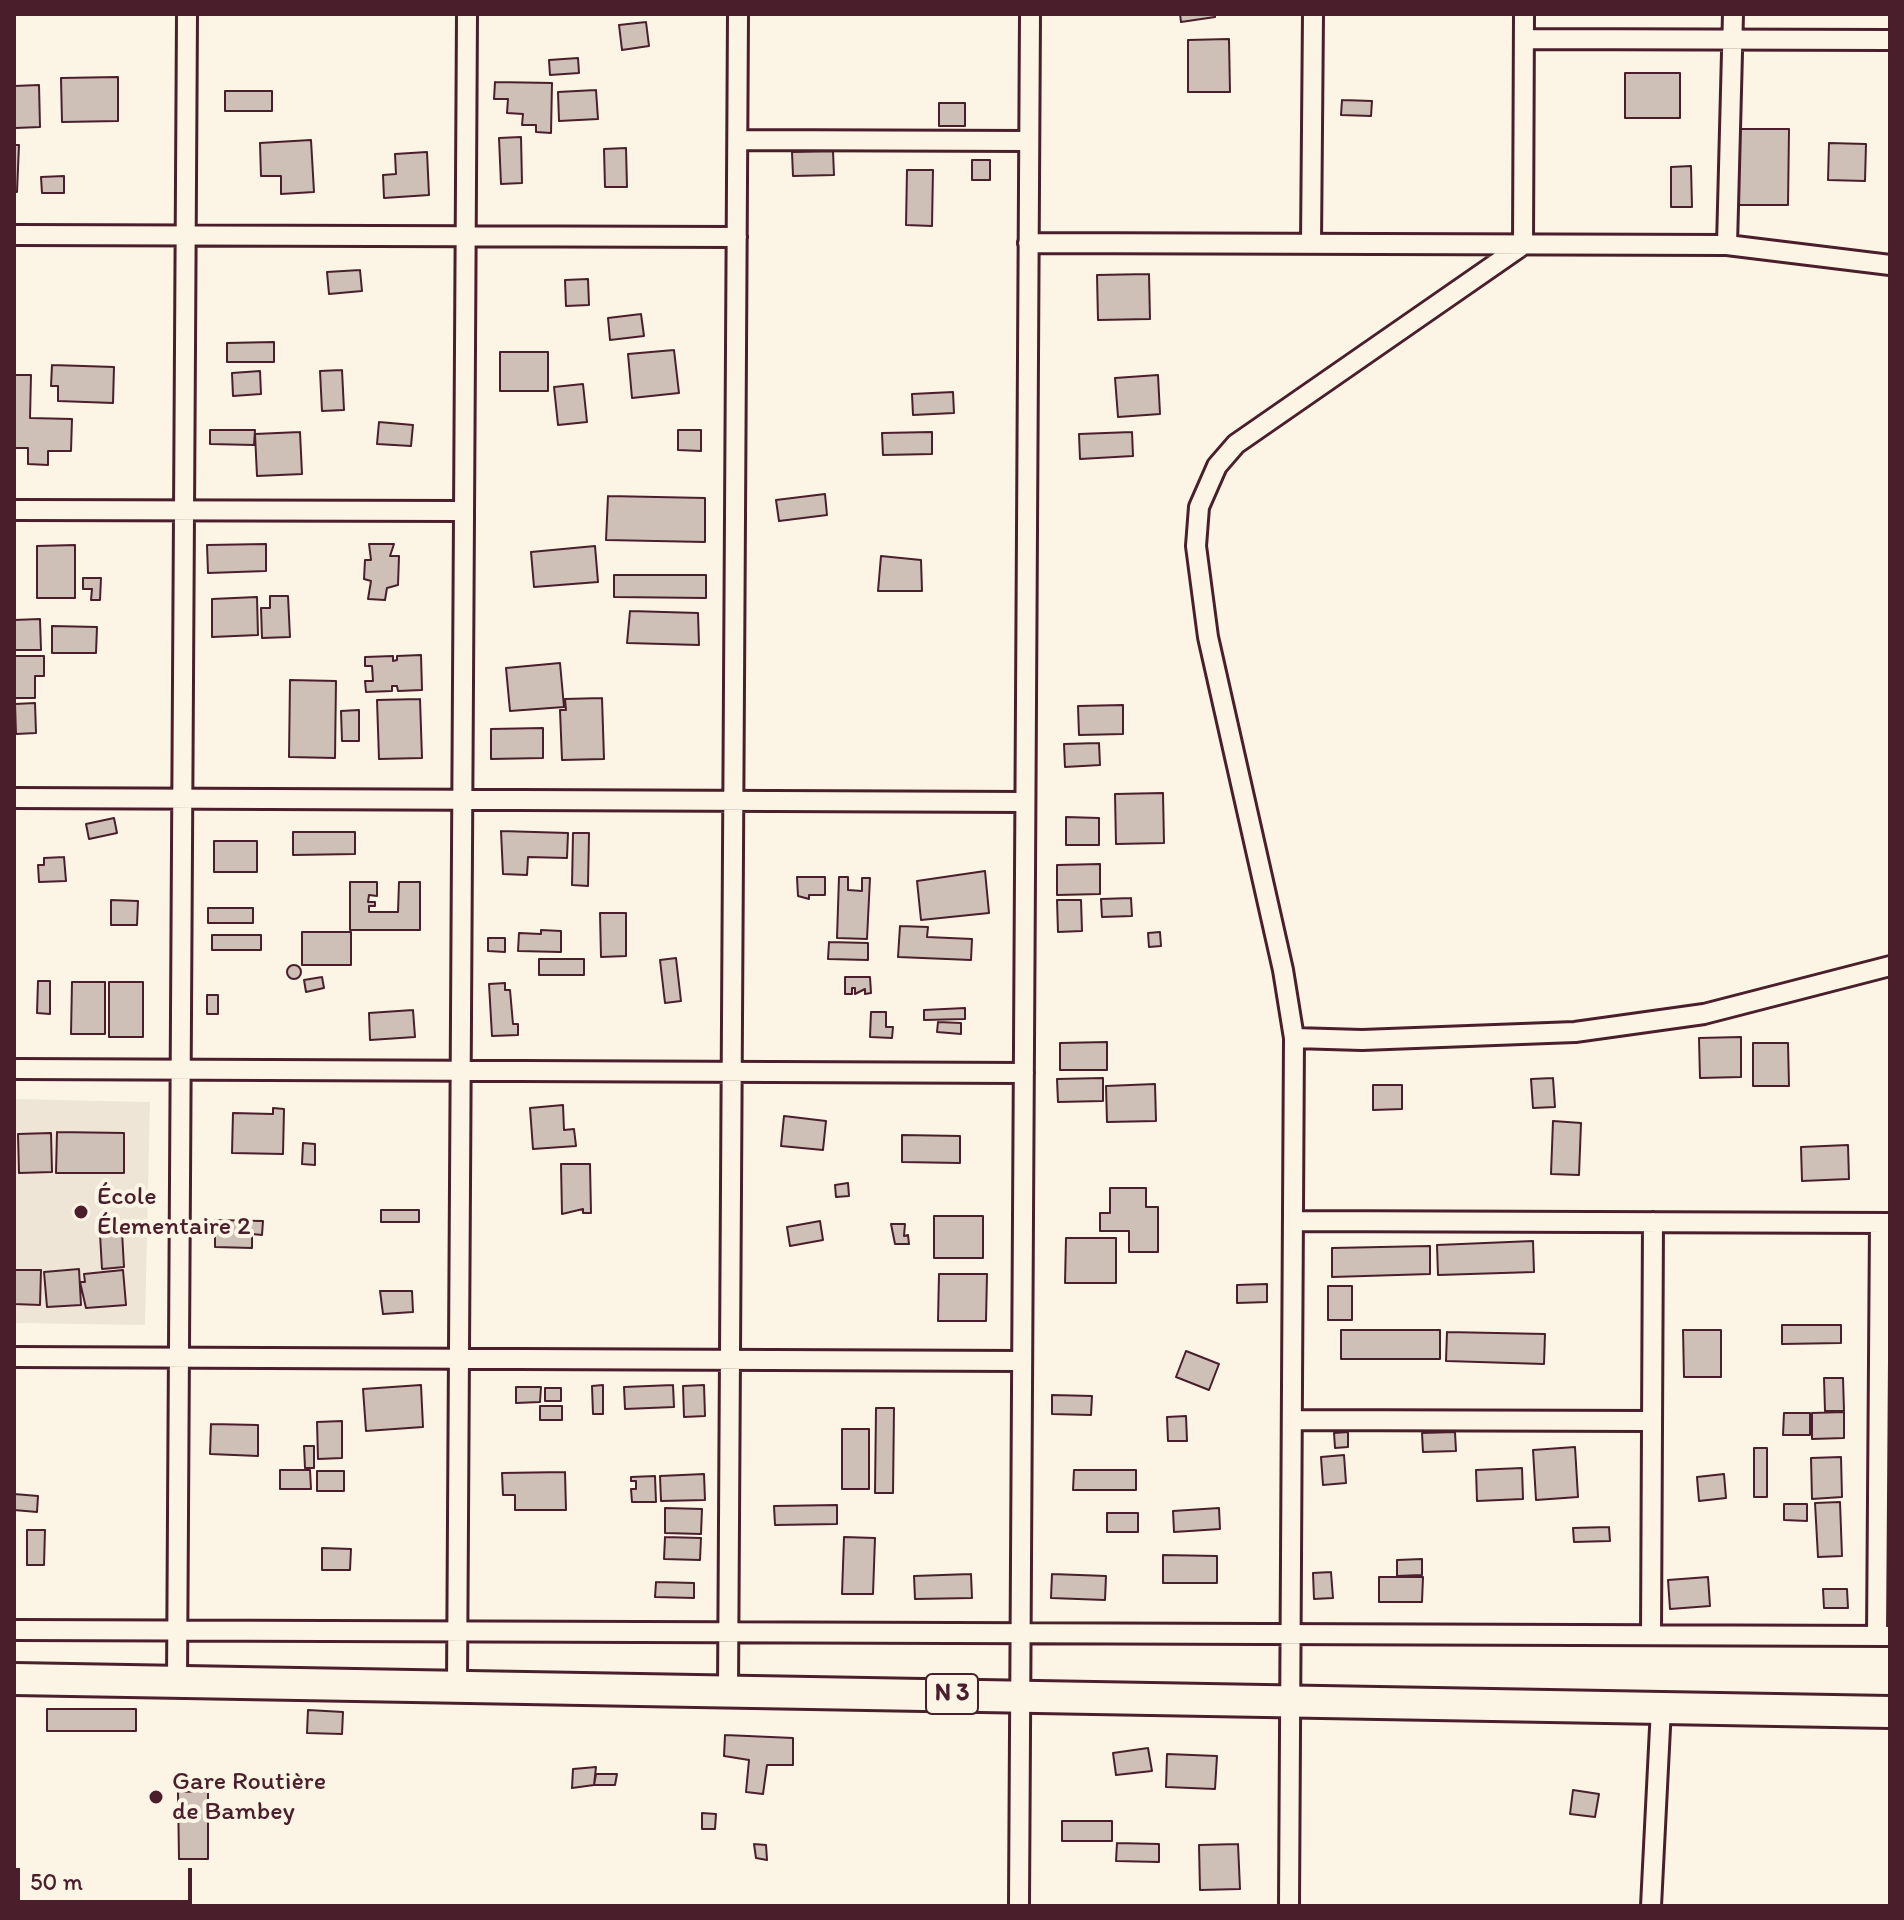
<!DOCTYPE html>
<meta charset="utf-8">
<style>
body{margin:0}
#map{position:relative;width:1904px;height:1920px;overflow:hidden;background:#fcf5e5;font-family:Itim,sans-serif}
canvas{display:block}
.frame{position:absolute;inset:0;border:16px solid #4a1f2b;pointer-events:none}
.scale{position:absolute;left:16px;top:1868px;width:176px;height:36px;box-sizing:border-box;border:4px solid #4a1f2b;border-top:0;padding-left:10px;font-size:24px;line-height:28px;white-space:nowrap;color:#4a1f2b;-webkit-text-stroke:6px #fcf5e5;paint-order:stroke}
</style>
<div id="map">
<canvas width="1904" height="1920"></canvas>
<div class="frame"></div>
<div class="scale">50 m</div>
</div>
<script>
const g = document.querySelector('canvas').getContext('2d');
g.lineJoin = 'round';
function fillPath(path, color) {
  g.fillStyle = color;
  g.fill(path, 'evenodd');
}
function poly(rows) {
  const path = new Path2D();
  for (const r of rows) {
    if (r.length === 3) {
      path.moveTo(r[0] + r[2], r[1]);
      path.arc(r[0], r[1], r[2], 0, 2 * Math.PI);
      continue;
    }
    path.moveTo(r[0], r[1]);
    for (let i = 2; i < r.length; i += 2) path.lineTo(r[i], r[i + 1]);
  }
  return path;
}
function stroke(path, color, width, dash) {
  g.strokeStyle = color;
  g.lineWidth = width;
  g.lineCap = dash ? 'butt' : 'round';
  g.setLineDash(dash || []);
  g.stroke(path);
}
function write(font, color, halo, rows, align = 'center') {
  g.font = font + ' Itim,sans-serif';
  g.lineWidth = 8;
  g.setLineDash([]);
  g.textBaseline = 'middle';
  g.strokeStyle = halo;
  g.fillStyle = color;
  for (const [text, x, y, turn = 0] of rows) {
    g.save();
    g.translate(x, y);
    g.rotate((+turn || 0) * Math.PI / 180);
    g.textAlign = isNaN(turn) ? turn : align;
    if (halo) g.strokeText(text, 0, 0);
    g.fillText(text, 0, 0);
    g.restore();
  }
}
fillPath(poly([
 [14,1099,150,1102,145,1325,14,1323]
]), '#eee5d7');
const building = poly([
 [1180,14,1215,14,1215,17,1181,22,1180,14],
 [646,22,649,46,622,50,619,25,646,22],
 [1229,39,1230,92,1188,92,1188,40,1229,39],
 [578,58,579,73,550,75,549,60,578,58],
 [1625,73,1680,73,1680,118,1625,118,1625,73],
 [118,77,118,121,62,122,61,78,118,77],
 [495,82,552,83,551,133,536,132,536,125,522,125,523,114,507,113,508,99,494,99,495,82],
 [39,85,40,127,15,128,14,86,39,85],
 [596,90,598,119,559,121,558,92,596,90],
 [225,91,272,91,272,111,225,111,225,91],
 [1342,100,1372,101,1371,116,1341,115,1342,100],
 [939,103,965,103,965,126,939,126,939,103],
 [1729,129,1789,129,1788,205,1729,205,1729,129],
 [521,137,522,183,501,184,499,138,521,137],
 [311,140,314,192,281,194,281,176,261,176,260,143,311,140],
 [1829,143,1866,144,1865,181,1828,180,1829,143],
 [14,145,19,145,17,192,14,192,14,145],
 [626,148,627,187,605,187,604,149,626,148],
 [833,151,834,175,793,176,792,152,833,151],
 [427,152,429,195,384,198,383,175,396,174,395,154,427,152],
 [972,160,990,160,990,180,972,180,972,160],
 [1691,166,1692,207,1671,207,1671,167,1691,166],
 [907,170,933,170,932,226,906,225,907,170],
 [64,176,64,193,42,193,41,177,64,176],
 [360,270,362,291,329,294,327,272,360,270],
 [1149,274,1150,319,1098,320,1097,275,1149,274],
 [588,279,589,305,566,306,565,280,588,279],
 [641,314,644,336,610,340,608,318,641,314],
 [274,342,274,362,227,362,227,343,274,342],
 [674,350,679,393,632,398,628,354,674,350],
 [500,352,548,352,548,391,500,391,500,352],
 [52,365,114,367,113,403,58,401,58,386,51,386,52,365],
 [342,370,344,410,322,411,320,371,342,370],
 [260,371,261,394,233,396,232,373,260,371],
 [14,375,31,375,30,418,72,419,71,451,48,451,48,465,28,464,28,448,14,448,14,375],
 [1158,375,1160,414,1118,417,1115,378,1158,375],
 [583,384,587,422,558,425,554,387,583,384],
 [953,392,954,413,913,415,912,394,953,392],
 [379,422,413,425,411,446,377,444,379,422],
 [210,430,255,430,254,445,210,444,210,430],
 [678,430,701,430,701,451,678,450,678,430],
 [300,432,302,474,257,476,255,434,300,432],
 [932,432,932,454,883,455,882,433,932,432],
 [1132,432,1133,456,1080,459,1079,434,1132,432],
 [825,494,827,515,779,521,776,500,825,494],
 [608,496,705,498,705,542,606,540,608,496],
 [266,544,266,571,208,573,207,545,266,544],
 [369,544,394,544,390,556,399,556,398,585,387,588,385,600,368,599,371,581,364,579,365,560,371,560,369,544],
 [75,545,75,598,37,598,37,546,75,545],
 [595,546,598,582,534,587,531,552,595,546],
 [881,556,921,560,922,591,878,591,881,556],
 [614,575,706,575,706,598,614,597,614,575],
 [83,578,101,578,100,600,91,600,92,589,83,589,83,578],
 [270,596,288,596,290,637,262,638,261,608,270,608,270,596],
 [257,597,258,635,212,637,212,599,257,597],
 [630,611,698,613,699,645,627,643,630,611],
 [40,619,41,650,14,650,14,620,40,619],
 [52,626,97,627,96,653,52,653,52,626],
 [421,655,422,690,398,691,397,686,392,686,392,691,366,692,365,681,373,681,372,666,365,666,365,657,393,656,393,661,397,660,397,656,421,655],
 [14,656,44,656,44,676,35,676,35,698,14,698,14,656],
 [560,663,564,707,510,711,506,668,560,663],
 [290,680,336,681,335,758,289,757,290,680],
 [602,698,604,759,562,760,560,710,566,710,565,699,602,698],
 [420,699,422,758,379,759,377,700,420,699],
 [35,703,36,733,16,734,15,704,35,703],
 [1123,705,1123,734,1079,735,1078,706,1123,705],
 [359,710,359,741,342,741,341,711,359,710],
 [543,728,543,758,491,759,491,729,543,728],
 [1099,743,1100,765,1065,767,1064,744,1099,743],
 [1163,793,1164,843,1116,844,1115,794,1163,793],
 [1066,817,1099,818,1099,845,1066,845,1066,817],
 [114,818,117,833,89,839,86,824,114,818],
 [501,831,568,833,567,858,528,857,527,875,503,874,501,831],
 [293,832,355,832,355,854,293,855,293,832],
 [573,833,589,833,588,886,572,885,573,833],
 [214,841,257,841,257,872,214,872,214,841],
 [64,857,66,881,39,882,38,865,44,865,44,858,64,857],
 [1100,864,1100,894,1057,895,1057,865,1100,864],
 [985,871,989,913,921,920,917,881,985,871],
 [797,877,825,877,825,895,809,895,809,899,798,896,797,877],
 [839,877,848,877,848,890,862,891,862,878,870,878,867,939,837,938,839,877],
 [350,882,377,882,377,896,369,895,368,902,375,902,375,906,369,906,369,912,398,912,399,882,420,882,420,930,350,930,350,882],
 [1131,898,1132,916,1102,917,1101,899,1131,898],
 [111,900,138,901,137,925,111,925,111,900],
 [1057,900,1081,900,1082,931,1058,932,1057,900],
 [208,908,253,908,253,923,208,923,208,908],
 [600,913,626,913,626,956,601,957,600,913],
 [900,926,928,927,927,937,972,939,971,960,898,957,900,926],
 [541,930,561,931,561,952,518,951,519,933,541,934,541,930],
 [302,932,351,932,351,965,302,965,302,932],
 [1160,932,1161,946,1149,947,1148,933,1160,932],
 [212,935,261,935,261,950,212,950,212,935],
 [488,938,505,938,505,952,488,951,488,938],
 [829,942,868,943,868,960,828,959,829,942],
 [676,958,681,1001,665,1003,660,960,676,958],
 [539,959,584,959,584,975,539,975,539,959],
 [294,972,7],
 [322,977,324,988,306,992,304,980,322,977],
 [845,977,870,977,871,993,865,994,865,989,855,994,855,988,852,988,852,994,845,994,845,977],
 [38,981,50,981,50,1014,37,1013,38,981],
 [72,982,105,982,105,1034,71,1034,72,982],
 [109,982,143,982,143,1037,109,1037,109,982],
 [505,983,505,990,510,990,513,1024,518,1024,518,1035,492,1036,489,984,505,983],
 [207,995,218,995,218,1014,207,1014,207,995],
 [965,1008,965,1019,924,1020,924,1010,965,1008],
 [413,1010,415,1037,370,1040,369,1013,413,1010],
 [871,1012,886,1012,886,1027,893,1027,892,1038,870,1037,871,1012],
 [938,1022,961,1023,961,1034,937,1032,938,1022],
 [1741,1037,1741,1077,1700,1078,1699,1038,1741,1037],
 [1107,1042,1107,1070,1060,1070,1060,1043,1107,1042],
 [1753,1043,1788,1043,1789,1086,1753,1086,1753,1043],
 [1103,1078,1103,1101,1058,1102,1057,1079,1103,1078],
 [1553,1078,1555,1107,1533,1108,1531,1079,1553,1078],
 [1155,1084,1156,1121,1107,1122,1106,1086,1155,1084],
 [1373,1085,1402,1085,1402,1109,1373,1110,1373,1085],
 [563,1105,564,1130,574,1129,576,1146,533,1149,530,1108,563,1105],
 [273,1108,284,1109,283,1154,232,1153,233,1113,273,1114,273,1108],
 [784,1116,826,1121,823,1150,781,1146,784,1116],
 [1553,1121,1581,1123,1579,1175,1551,1174,1553,1121],
 [57,1132,124,1133,124,1173,56,1173,57,1132],
 [51,1133,52,1172,19,1173,18,1134,51,1133],
 [902,1135,960,1136,960,1163,902,1162,902,1135],
 [303,1143,315,1144,315,1165,302,1164,303,1143],
 [1848,1145,1849,1179,1802,1181,1801,1147,1848,1145],
 [561,1164,590,1164,591,1213,583,1213,583,1209,562,1214,561,1164],
 [848,1183,849,1196,836,1197,835,1185,848,1183],
 [1110,1188,1146,1188,1146,1207,1158,1207,1158,1252,1129,1252,1129,1231,1100,1231,1100,1213,1110,1213,1110,1188],
 [381,1210,419,1210,419,1222,381,1222,381,1210],
 [934,1216,983,1216,983,1258,934,1258,934,1216],
 [215,1220,263,1221,262,1235,252,1234,252,1248,215,1247,215,1220],
 [820,1221,823,1240,790,1246,787,1227,820,1221],
 [891,1224,905,1224,904,1236,908,1235,909,1244,895,1244,891,1224],
 [122,1232,124,1267,102,1269,100,1234,122,1232],
 [1066,1238,1116,1238,1116,1283,1065,1283,1066,1238],
 [1533,1241,1534,1272,1438,1275,1437,1245,1533,1241],
 [1430,1246,1430,1274,1332,1277,1332,1248,1430,1246],
 [79,1269,81,1305,47,1307,44,1272,79,1269],
 [14,1270,41,1270,40,1305,14,1304,14,1270],
 [123,1270,126,1305,86,1308,80,1282,85,1282,84,1274,123,1270],
 [939,1274,987,1274,986,1321,938,1321,939,1274],
 [1267,1284,1267,1302,1237,1303,1237,1285,1267,1284],
 [1328,1286,1352,1286,1352,1320,1328,1320,1328,1286],
 [380,1291,412,1291,413,1312,383,1314,380,1291],
 [1782,1325,1841,1325,1841,1343,1782,1344,1782,1325],
 [1341,1330,1440,1330,1440,1359,1341,1359,1341,1330],
 [1683,1330,1721,1330,1721,1377,1684,1377,1683,1330],
 [1447,1332,1545,1334,1544,1364,1446,1361,1447,1332],
 [1186,1351,1219,1364,1209,1390,1176,1377,1186,1351],
 [1824,1378,1843,1378,1844,1411,1825,1411,1824,1378],
 [421,1385,423,1427,366,1431,363,1389,421,1385],
 [603,1385,603,1414,593,1414,592,1386,603,1385],
 [673,1385,674,1407,625,1409,624,1387,673,1385],
 [704,1385,705,1416,684,1417,683,1386,704,1385],
 [516,1387,541,1387,540,1402,516,1403,516,1387],
 [545,1388,561,1388,561,1401,545,1401,545,1388],
 [1052,1395,1092,1396,1091,1415,1052,1414,1052,1395],
 [540,1406,562,1406,562,1420,540,1420,540,1406],
 [876,1408,894,1408,893,1493,875,1493,876,1408],
 [1844,1412,1844,1438,1812,1439,1812,1413,1844,1412],
 [1784,1413,1810,1413,1810,1435,1783,1435,1784,1413],
 [1186,1416,1187,1441,1168,1441,1167,1417,1186,1416],
 [342,1421,342,1458,318,1459,317,1422,342,1421],
 [211,1424,258,1425,258,1456,210,1454,211,1424],
 [842,1429,869,1429,869,1489,842,1489,842,1429],
 [1348,1432,1348,1447,1335,1448,1334,1433,1348,1432],
 [1455,1432,1456,1451,1423,1452,1422,1433,1455,1432],
 [304,1446,314,1446,314,1468,305,1468,304,1446],
 [1575,1447,1578,1497,1536,1500,1533,1450,1575,1447],
 [1754,1448,1767,1448,1767,1497,1754,1497,1754,1448],
 [1344,1455,1346,1483,1323,1485,1321,1457,1344,1455],
 [1841,1457,1842,1497,1812,1499,1811,1458,1841,1457],
 [1522,1468,1523,1499,1477,1501,1476,1470,1522,1468],
 [280,1470,310,1470,311,1489,280,1489,280,1470],
 [1074,1470,1136,1470,1136,1490,1073,1490,1074,1470],
 [317,1471,344,1471,344,1491,317,1491,317,1471],
 [565,1472,566,1510,515,1510,515,1495,503,1495,502,1473,565,1472],
 [704,1474,705,1500,661,1501,660,1476,704,1474],
 [1724,1474,1726,1498,1699,1501,1697,1477,1724,1474],
 [655,1476,656,1502,632,1502,631,1489,636,1489,636,1481,631,1481,631,1477,655,1476],
 [14,1494,38,1496,37,1512,14,1510,14,1494],
 [1840,1502,1842,1556,1818,1557,1815,1503,1840,1502],
 [1784,1504,1807,1504,1807,1521,1784,1520,1784,1504],
 [837,1505,837,1524,775,1525,774,1506,837,1505],
 [665,1508,702,1509,701,1534,665,1533,665,1508],
 [1219,1508,1220,1529,1174,1532,1173,1511,1219,1508],
 [1107,1513,1138,1513,1138,1532,1107,1532,1107,1513],
 [1609,1527,1610,1541,1574,1542,1573,1528,1609,1527],
 [27,1530,45,1530,44,1565,27,1565,27,1530],
 [665,1537,701,1538,700,1560,664,1559,665,1537],
 [844,1537,875,1538,873,1594,842,1594,844,1537],
 [322,1548,351,1549,350,1570,322,1570,322,1548],
 [1163,1555,1217,1556,1217,1583,1163,1583,1163,1555],
 [1422,1559,1422,1575,1397,1576,1397,1560,1422,1559],
 [1331,1572,1333,1598,1314,1599,1313,1573,1331,1572],
 [971,1574,972,1598,915,1599,914,1576,971,1574],
 [1052,1574,1106,1576,1105,1600,1051,1598,1052,1574],
 [1379,1577,1423,1577,1422,1602,1379,1602,1379,1577],
 [1708,1577,1710,1606,1670,1609,1668,1580,1708,1577],
 [656,1582,694,1583,694,1598,655,1597,656,1582],
 [1823,1589,1847,1589,1848,1608,1824,1608,1823,1589],
 [47,1709,136,1709,136,1731,47,1731,47,1709],
 [308,1710,343,1712,342,1734,307,1733,308,1710],
 [725,1735,793,1738,793,1765,767,1765,763,1794,746,1792,749,1760,724,1756,725,1735],
 [1148,1748,1152,1771,1116,1775,1113,1753,1148,1748],
 [1167,1754,1217,1756,1215,1789,1166,1787,1167,1754],
 [596,1767,594,1785,572,1788,573,1769,596,1767],
 [596,1774,617,1774,615,1785,594,1785,596,1774],
 [1573,1790,1599,1794,1595,1817,1570,1814,1573,1790],
 [208,1791,208,1859,179,1859,178,1792,208,1791],
 [702,1813,716,1814,715,1829,702,1829,702,1813],
 [1062,1821,1112,1821,1112,1841,1062,1841,1062,1821],
 [1117,1843,1159,1844,1159,1862,1116,1861,1117,1843],
 [754,1844,766,1845,767,1860,756,1858,754,1844],
 [1238,1844,1240,1889,1200,1890,1199,1845,1238,1844]
]);
fillPath(building, '#cfc0b7');
stroke(building, '#4a1f2b', 2);
const street = poly([
 [1524,39,1890,40],
 [738,140,1029,141],
 [14,235,737,237],
 [1028,243,1727,245,1890,265],
 [1311,243,1313,14],
 [1727,245,1733,14],
 [14,510,464,511],
 [14,798,1025,802],
 [1294,1038,1362,1040,1575,1032,1704,1014,1890,966],
 [14,1069,1024,1073],
 [1293,1221,1890,1223],
 [14,1357,1022,1361],
 [1292,1420,1652,1421],
 [14,1630,1890,1636],
 [1651,1635,1653,1222],
 [1877,1636,1880,1223],
 [177,1681,187,14],
 [457,1685,467,14],
 [728,1690,738,14],
 [1019,1906,1030,14],
 [1289,1906,1294,1038,1283,970,1208,637,1196,546,1199,507,1217,466,1236,444,1523,245,1524,14],
 [1651,1906,1661,1708]
]);
const primary = poly([
 [14,1679,1890,1712]
]);
stroke(street, '#4a1f2b', 24);
stroke(primary, '#4a1f2b', 36);
stroke(street, '#fcf5e5', 18);
stroke(primary, '#fcf5e5', 30);
for (const [x, y, r, color] of [
 [81,1212,8,"#4a1f2b"],
 [156,1797,8,"#4a1f2b"]
]) {
  const dot = new Path2D();
  dot.arc(x, y, r, 0, 2 * Math.PI);
  g.fillStyle = color;
  g.fill(dot);
  stroke(dot, '#fcf5e5', 3);
}
for (const [x, y, w] of [
 [952,1694,52]
]) {
  const box = new Path2D();
  box.roundRect(x - w / 2, y - 20, w, 40, 6);
  g.fillStyle = '#fcf5e5';
  g.fill(box);
  stroke(box, '#4a1f2b', 2);
}
write('bold 24px', '#4a1f2b', null, [
 ["N 3",952,1694]
]);
write('26px', '#4a1f2b', '#fcf5e5', [
 ["École",97,1197],
 ["Élementaire 2",97,1227],
 ["Gare Routière",172,1782],
 ["de Bambey",172,1812]
], 'left');
</script>
